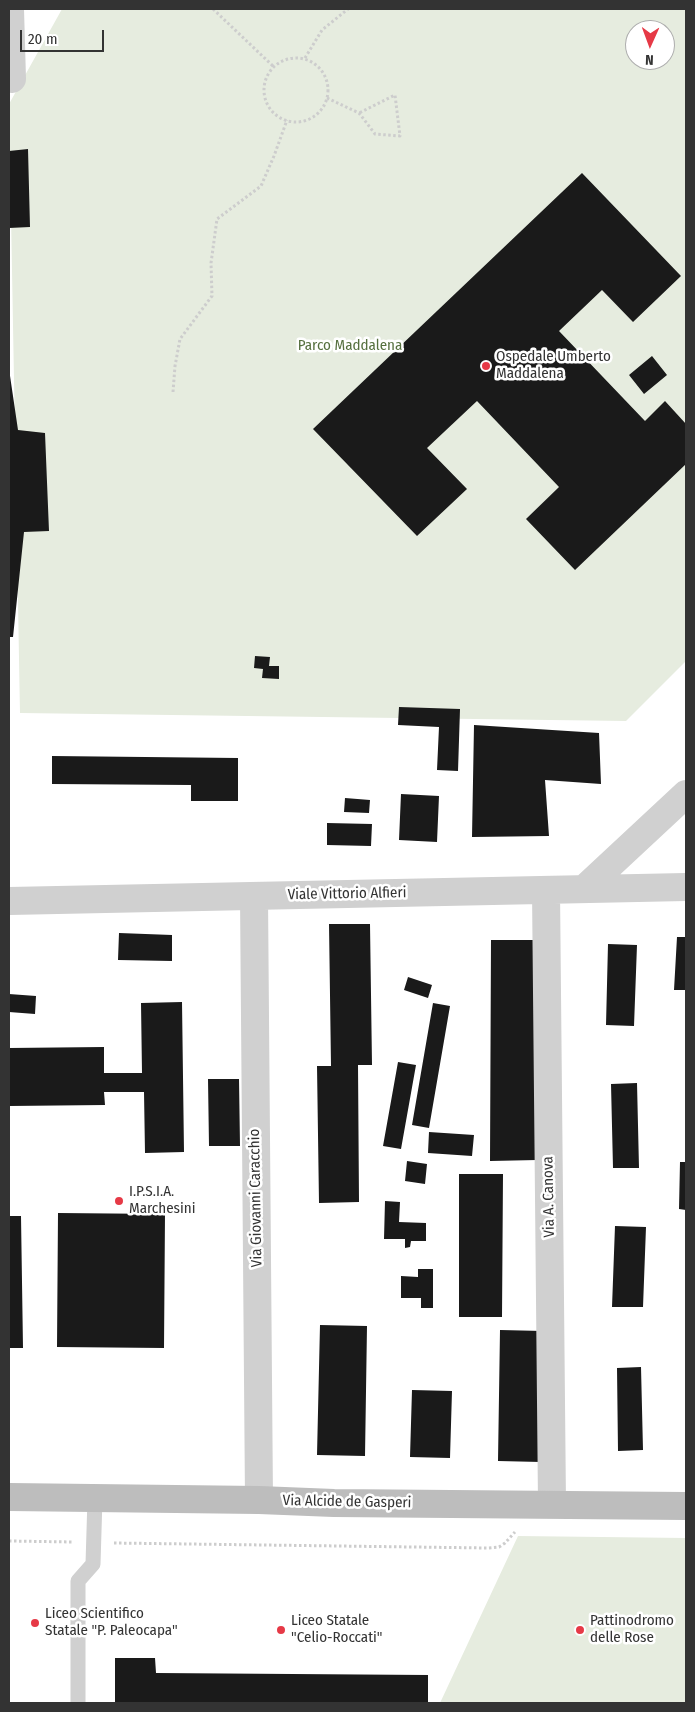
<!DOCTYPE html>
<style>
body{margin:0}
#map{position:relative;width:695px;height:1712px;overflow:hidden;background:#fff;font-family:"Fira Sans Condensed",sans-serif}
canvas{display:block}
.frame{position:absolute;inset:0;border:10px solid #333;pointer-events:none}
.north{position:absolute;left:625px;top:20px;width:50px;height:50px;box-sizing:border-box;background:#fff;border:1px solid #adadad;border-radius:50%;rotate:182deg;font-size:14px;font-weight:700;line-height:20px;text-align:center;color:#333}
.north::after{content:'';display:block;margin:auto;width:18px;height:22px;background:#e63946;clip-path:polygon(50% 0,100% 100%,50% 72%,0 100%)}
.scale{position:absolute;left:20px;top:30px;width:84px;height:22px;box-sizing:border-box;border:2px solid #333;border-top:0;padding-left:6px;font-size:15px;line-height:18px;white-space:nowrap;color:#333;-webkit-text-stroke:4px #fff;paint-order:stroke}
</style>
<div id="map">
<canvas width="695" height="1712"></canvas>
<div class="frame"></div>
<div class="north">N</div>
<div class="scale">20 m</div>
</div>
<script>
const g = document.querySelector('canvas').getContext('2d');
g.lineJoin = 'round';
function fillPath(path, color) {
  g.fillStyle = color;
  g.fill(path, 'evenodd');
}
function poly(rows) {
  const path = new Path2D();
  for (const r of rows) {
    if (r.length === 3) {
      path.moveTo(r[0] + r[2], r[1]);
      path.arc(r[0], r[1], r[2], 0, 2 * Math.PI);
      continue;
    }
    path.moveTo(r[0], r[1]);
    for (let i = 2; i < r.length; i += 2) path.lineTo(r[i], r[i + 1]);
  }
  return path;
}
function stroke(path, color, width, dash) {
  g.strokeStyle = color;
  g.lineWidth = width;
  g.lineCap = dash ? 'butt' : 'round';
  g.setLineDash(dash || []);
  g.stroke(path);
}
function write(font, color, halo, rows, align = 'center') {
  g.font = font + ' "Fira Sans Condensed",sans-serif';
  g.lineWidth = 5;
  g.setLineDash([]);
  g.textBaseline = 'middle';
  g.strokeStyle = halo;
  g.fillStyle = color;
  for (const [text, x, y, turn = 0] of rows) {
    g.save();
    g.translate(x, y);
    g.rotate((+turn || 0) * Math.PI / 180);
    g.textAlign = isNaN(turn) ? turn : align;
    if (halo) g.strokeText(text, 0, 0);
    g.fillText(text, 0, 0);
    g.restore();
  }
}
fillPath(poly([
 [62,9,686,9,686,661,626,721,20,713,9,104],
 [635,30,665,30,665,60,635,60],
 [518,1536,686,1538,686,1703,440,1703]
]), '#e6ecdf');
fillPath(poly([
 [28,149,30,227,9,228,9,151],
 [582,173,681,276,633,322,602,290,559,331,645,421,665,401,686,424,686,464,575,570,526,519,559,487,477,401,427,448,467,489,417,536,313,429],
 [652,356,667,375,644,394,629,375],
 [9,369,18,430,45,433,49,531,24,532,13,637,9,637],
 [255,656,270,657,269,666,279,666,279,679,262,678,263,669,254,668],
 [399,707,460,709,458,771,437,770,439,727,398,725],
 [474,725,599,733,601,784,545,780,549,836,472,837],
 [52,756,238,758,238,801,191,801,191,785,52,784],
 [401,794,439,796,437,842,399,840],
 [345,798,370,800,369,813,344,812],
 [327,823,372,824,371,846,327,845],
 [329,924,370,924,372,1065,358,1065,359,1202,319,1203,317,1066,331,1066],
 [119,933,172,935,172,961,118,960],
 [677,937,686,937,686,990,674,990],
 [491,940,538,940,537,1160,490,1161],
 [608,944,637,945,634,1026,606,1025],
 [408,977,432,985,428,998,404,990],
 [9,994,36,996,35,1014,9,1012],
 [182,1002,184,1152,145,1153,144,1092,104,1092,105,1105,9,1106,9,1048,104,1047,104,1073,142,1073,141,1003],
 [433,1003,450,1006,429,1128,412,1125],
 [398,1062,416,1065,401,1149,383,1146],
 [208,1079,239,1079,240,1146,209,1146],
 [637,1083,639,1168,613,1168,611,1084],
 [429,1132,474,1135,472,1156,428,1153],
 [407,1161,427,1164,425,1184,405,1181],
 [680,1162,686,1162,686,1210,679,1209],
 [459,1174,503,1174,502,1317,459,1317],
 [385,1201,400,1202,399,1222,426,1223,426,1241,411,1241,410,1247,405,1248,405,1239,384,1239],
 [58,1213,165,1214,164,1348,57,1347],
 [9,1216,21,1216,23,1348,9,1348],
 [615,1226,646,1227,643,1307,612,1307],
 [418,1269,433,1269,433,1308,421,1308,421,1298,401,1298,401,1276,418,1277],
 [320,1325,367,1326,365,1456,317,1455],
 [500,1330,543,1331,541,1462,498,1461],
 [641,1367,643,1450,618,1451,617,1368],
 [412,1390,452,1391,450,1458,410,1457],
 [115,1658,155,1658,156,1673,428,1675,428,1703,115,1703]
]), '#1a1a1a');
stroke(poly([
 [213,9,274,67],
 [305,58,322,30,348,9],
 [296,90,32],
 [327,98,359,113,375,134,400,136,395,95,359,113],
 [173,392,175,366,180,339,212,296,211,263,217,219,261,186,274,156,287,120],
 [9,1541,73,1542],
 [114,1543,488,1548,499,1547,505,1543,515,1532]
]), '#cdcdcd', 3, [2.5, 2.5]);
stroke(poly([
 [78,1703,78,1581,93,1564,95,1498]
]), '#d0d0d0', 15);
stroke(poly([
 [10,9,12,79],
 [584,889,686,794],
 [546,890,552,1504],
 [254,896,259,1500],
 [9,901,686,887]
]), '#d0d0d0', 28);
stroke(poly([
 [9,1497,259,1500,334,1503,686,1506]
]), '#bdbdbd', 28);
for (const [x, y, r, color] of [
 [486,366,5,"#e63946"],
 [119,1201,5,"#e63946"],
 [35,1623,5,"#e63946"],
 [281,1630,5,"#e63946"],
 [580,1630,5,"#e63946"]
]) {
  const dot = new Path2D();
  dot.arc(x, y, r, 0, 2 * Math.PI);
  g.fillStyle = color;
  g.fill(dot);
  stroke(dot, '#fff', 2);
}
write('15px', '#56703f', '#fff', [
 ["Parco Maddalena",350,346]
]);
write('15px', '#333', '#fff', [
 ["Ospedale Umberto",496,357],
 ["Maddalena",496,374],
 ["I.P.S.I.A.",129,1192],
 ["Marchesini",129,1209],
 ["Liceo Scientifico",45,1614],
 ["Statale \"P. Paleocapa\"",45,1631],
 ["Liceo Statale",291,1621],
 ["\"Celio-Roccati\"",291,1638],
 ["Pattinodromo",590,1621],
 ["delle Rose",590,1638]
], 'left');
write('15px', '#333', '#fff', [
 ["Viale Vittorio Alfieri",347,894,-1],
 ["Via A. Canova",549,1197,-91],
 ["Via Giovanni Caracchio",256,1198,-91],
 ["Via Alcide de Gasperi",347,1502,1]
]);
</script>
